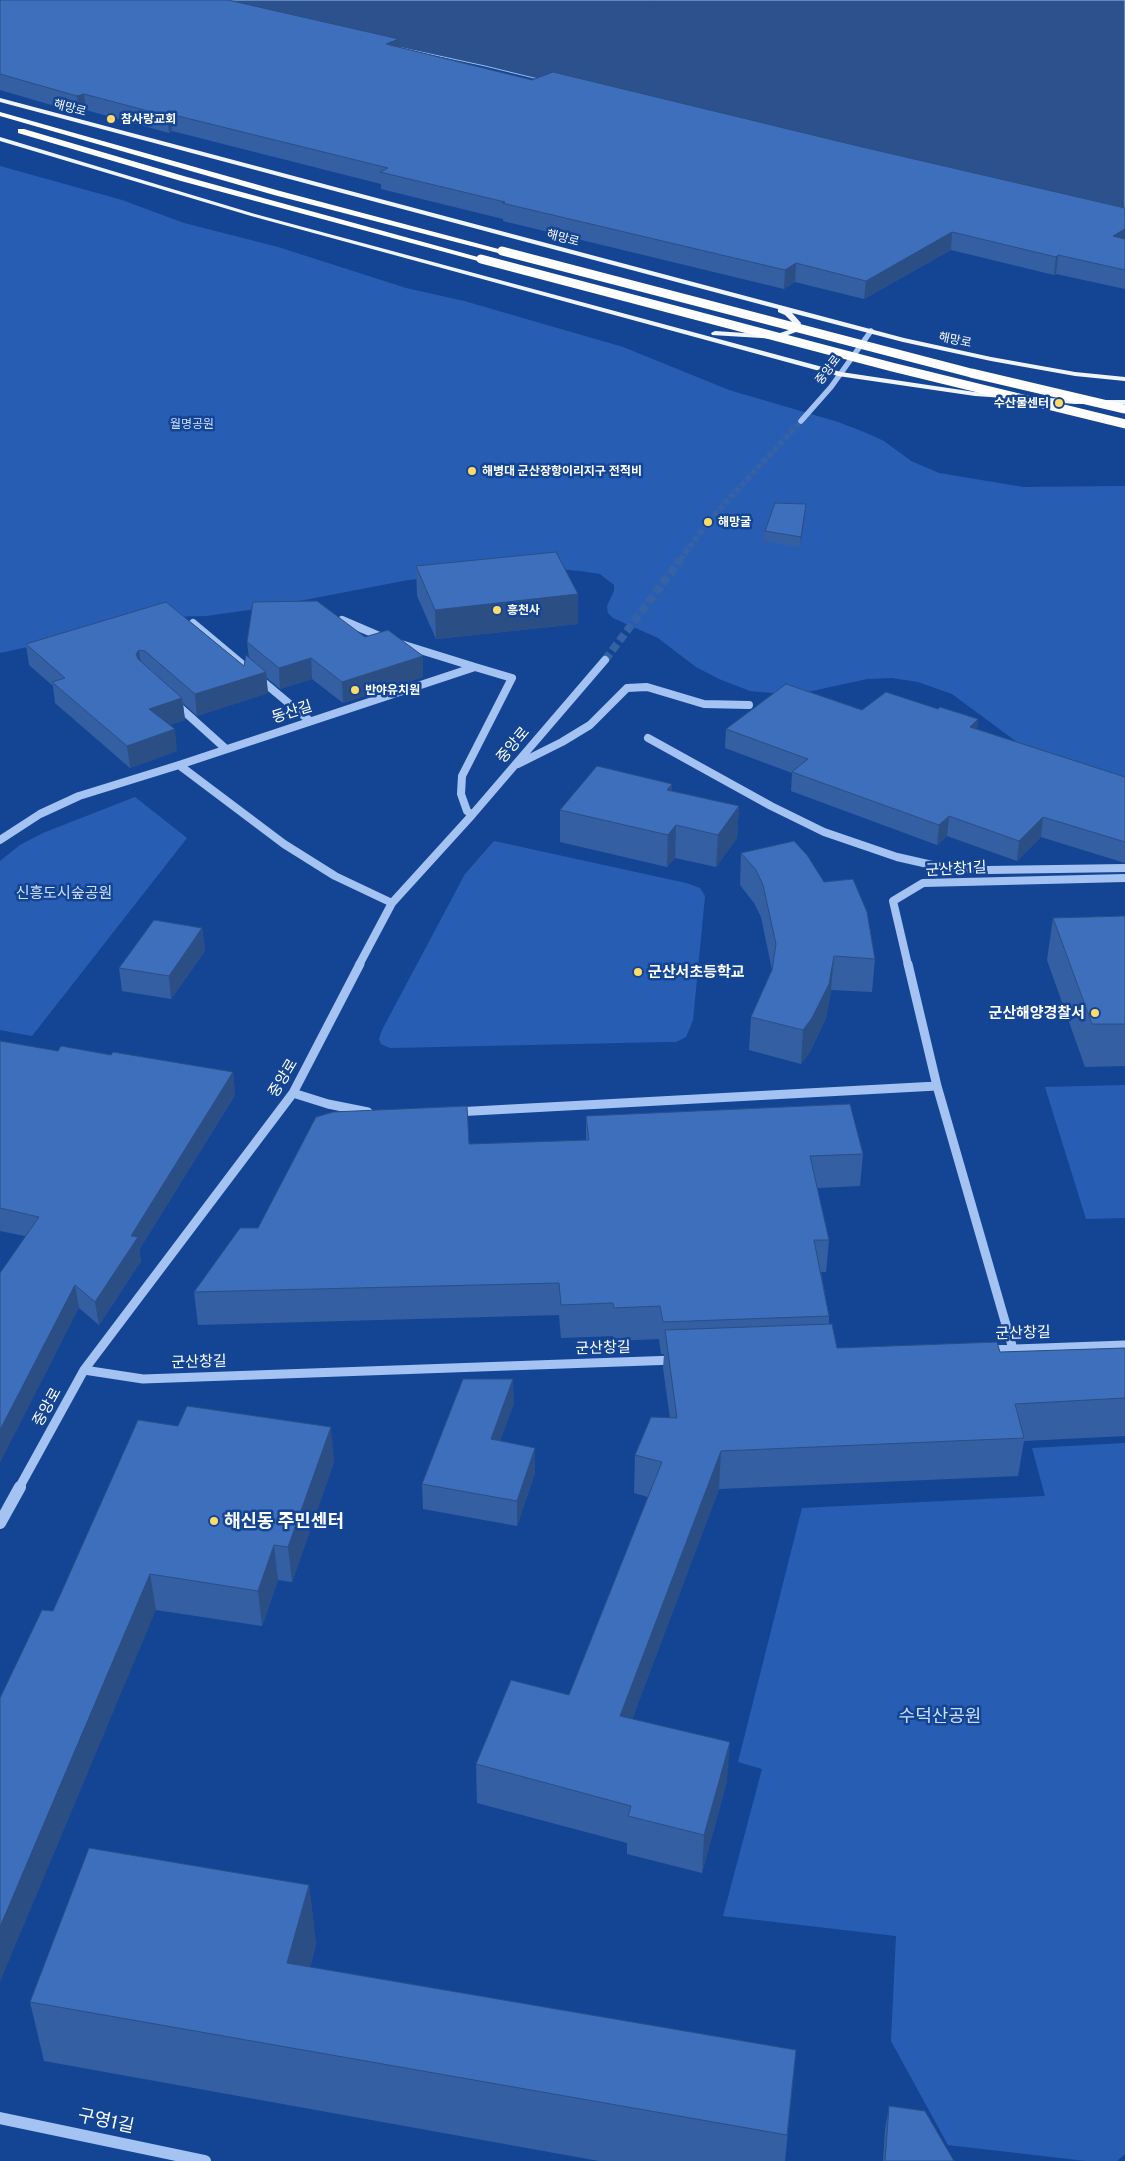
<!DOCTYPE html>
<meta charset="utf-8">
<style>
body{margin:0}
canvas{display:block;background:#144595}
</style>
<canvas width="1125" height="2161"></canvas>
<script>
const g = document.querySelector('canvas').getContext('2d');
g.lineJoin = 'round';
function fillPath(path, color) {
  g.fillStyle = color;
  g.fill(path, 'evenodd');
}
function poly(rows) {
  const path = new Path2D();
  for (const r of rows) {
    path.moveTo(r[0], r[1]);
    for (let i = 2; i < r.length; i += 2) path.lineTo(r[i], r[i + 1]);
  }
  return path;
}
function stroke(path, color, width, dash) {
  g.strokeStyle = color;
  g.lineWidth = width;
  g.lineCap = dash ? 'butt' : 'round';
  g.setLineDash(dash || []);
  g.stroke(path);
}
function write(font, color, halo, rows, align = 'center') {
  g.font = font + ' "Public Sans","Noto Sans KR",sans-serif';
  g.lineWidth = 5;
  g.setLineDash([]);
  g.textBaseline = 'middle';
  g.strokeStyle = halo;
  g.fillStyle = color;
  for (const [text, x, y, turn = 0] of rows) {
    g.save();
    g.translate(x, y);
    g.rotate((+turn || 0) * Math.PI / 180);
    g.textAlign = isNaN(turn) ? turn : align;
    if (halo) g.strokeText(text, 0, 0);
    g.fillText(text, 0, 0);
    g.restore();
  }
}
fillPath(poly([
 [0,166,122,200,184,223,278,247,406,288,464,301,623,347,729,390,838,422,864,432,884,441,911,461,939,473,1023,487,1125,486,1125,778,1029,751,952,694,918,682,892,678,867,679,812,691,786,694,750,691,719,679,696,667,658,638,613,618,608,613,607,606,614,591,614,585,600,574,580,571,548,568,493,570,408,580,263,608,206,616,163,617,0,653],
 [135,797,187,838,32,1036,0,1030,0,861,20,845,43,833],
 [494,841,686,883,700,888,705,896,693,1020,686,1037,676,1042,665,1042,390,1048,381,1044,379,1039,382,1030,465,874],
 [1125,1085,1125,1218,1086,1219,1045,1087],
 [1125,1443,1125,2154,1117,2161,1086,2161,948,2145,891,2041,896,1936,723,1916,762,1769,738,1762,802,1508,1045,1496,1032,1448]
]), '#275eb4');
const water = poly([
 [182,0,1125,0,1125,215,811,146,485,66,182,0]
]);
fillPath(water, '#2d518d');
stroke(water, '#96bdf5', 1);
stroke(poly([
 [680,560,708,522,801,421]
]), '#3761a5', 5.5, [5.5, 2.5]);
stroke(poly([
 [605,660,681,559]
]), '#3761a5', 8, [8, 4]);
stroke(poly([
 [801,421,831,387,871,331]
]), '#a4c3f2', 5.5);
stroke(poly([
 [342,620,384,638],
 [193,623,310,721],
 [401,644,475,667],
 [176,704,226,749],
 [648,738,771,806,824,832,897,857,941,867,988,870,1125,868],
 [518,764,562,742,590,725,627,688,647,687,704,704,749,705],
 [0,840,40,814,79,796,179,765],
 [392,903,335,876,284,844,179,765,475,667,512,678,462,776,461,794,467,811,472,815],
 [359,965,392,903,472,815,605,660],
 [908,965,893,901,923,883,1125,878]
]), '#a4c3f2', 8);
stroke(poly([
 [908,964,937,1086],
 [293,1093,328,1104,368,1112],
 [455,1112,937,1086,1013,1349],
 [988,1350,1125,1345],
 [84,1370,143,1379,675,1360],
 [19,1488,84,1370,293,1093,360,964]
]), '#a4c3f2', 9);
stroke(poly([
 [0,1523,20,1487],
 [0,2118,205,2161]
]), '#a4c3f2', 12);
fillPath(poly([
 [0,98,904,338,991,357,1075,372,1125,377,1125,381,1075,376,991,361,903,342,792,313,801,323,796,332,777,339,712,335,711,333,715,331,774,335,789,330,793,323,785,315,778,312,778,309,0,102,0,98],
 [0,137,255,214,841,372,975,392,1004,394,1008,396,1004,398,975,396,838,376,251,216,0,141,0,137],
 [1025,396,1075,400,1125,400,1125,404,1075,404,1028,400,1024,398,1025,396]
]), '#eff4ff');
fillPath(poly([
 [0,112,280,191,506,251,502,254,274,195,0,116,0,112],
 [18,129,24,129,187,177,485,259,478,261,181,181,18,133,18,129]
]), '#fff');
stroke(poly([
 [502,251,971,373,1125,409],
 [481,259,892,367,1125,424]
]), '#fff', 9);
fillPath(poly([
 [0,0,399,47,532,80,858,146,1125,208,1125,289,1056,274,1054,275,951,250,864,299,795,282,784,289,503,221,503,219,381,189,381,184,172,131,169,133,86,110,79,113,0,90],
 [805,514,800,547,764,541,765,531],
 [416,566,578,624,436,639,417,596],
 [166,602,244,666,249,658,247,642,365,637,423,656,423,677,343,703,312,679,280,689,266,677,268,693,197,716,183,703,185,720,169,725,177,751,130,768,55,703,53,686,29,665,26,644],
 [938,709,978,719,977,729,1125,777,1125,863,1041,837,1017,861,947,836,937,845,791,791,792,773,725,748,726,729,862,710],
 [672,784,672,791,739,806,737,838,716,867,675,858,667,867,560,842,560,810],
 [741,853,875,959,872,992,831,990,826,1018,810,1052,801,1064,749,1050,751,1017,772,970,761,917,754,903,740,885],
 [1125,916,1125,1066,1085,1067,1047,960,1053,918],
 [202,928,205,951,171,999,122,991,119,968],
 [0,1041,58,1051,111,1055,233,1072,235,1095,139,1250,141,1261,99,1325,79,1308,25,1236,0,1231],
 [586,1116,863,1154,860,1186,817,1188,829,1240,826,1272,821,1272,829,1316,829,1324,837,1348,1000,1352,1125,1348,1125,1436,1024,1441,1018,1476,719,1489,632,1719,727,1781,702,1873,627,1854,627,1843,477,1803,476,1764,569,1695,648,1497,634,1493,635,1455,670,1418,663,1368,664,1354,661,1354,659,1339,613,1341,613,1336,561,1338,559,1315,198,1325,194,1292,258,1228,469,1144,586,1140],
 [514,1403,500,1441,535,1448,535,1473,517,1526,423,1509,422,1484],
 [334,1462,292,1582,278,1580,262,1626,156,1610,53,1611],
 [309,1885,316,1945,310,1967,796,2050,785,2161,599,2161,44,2061,30,2002],
 [889,2106,954,2161,883,2161,885,2130]
]), '#345fa3');
fillPath(poly([
 [399,39,400,55,386,44],
 [84,94,86,110,79,113,77,96],
 [170,114,172,131,169,133,167,116],
 [1125,229,1125,246,1113,236],
 [952,232,951,250,864,299,866,281],
 [1058,255,1056,274,1054,275,1056,257],
 [796,263,795,282,784,289,785,270],
 [806,504,805,514,800,547,801,537],
 [578,594,578,624,436,639,435,610],
 [139,650,142,671,136,654],
 [423,656,423,677,343,703,342,682],
 [311,658,312,679,280,689,279,668],
 [266,672,268,693,197,716,195,694],
 [182,698,185,720,152,730,149,709],
 [978,719,976,738,970,727],
 [175,729,177,751,130,768,127,746],
 [672,784,671,815,667,790],
 [739,806,737,838,716,867,718,835],
 [949,816,947,836,937,845,939,825],
 [1043,817,1041,837,1017,861,1019,841],
 [676,825,675,858,667,867,668,835],
 [202,928,205,951,171,999,169,976],
 [834,956,831,990,826,1018,810,1052,801,1064,803,1030],
 [233,1072,235,1095,139,1250,141,1261,99,1325,95,1302,131,1236],
 [75,1285,79,1308,0,1463,0,1430],
 [513,1379,514,1403,492,1464,491,1439],
 [331,1427,334,1462,292,1582,288,1547],
 [535,1448,535,1473,517,1526,517,1501],
 [721,1451,719,1489,619,1754,620,1716],
 [274,1545,278,1580,262,1626,258,1591],
 [150,1574,156,1610,0,1982,0,1927],
 [730,1742,727,1781,702,1873,704,1835],
 [309,1885,316,1945,294,2022,287,1963]
]), '#2b4e84');
const building = poly([
 [0,0,228,0,399,39,386,44,532,80,553,72,858,146,1125,208,1125,229,1113,236,1125,239,1125,270,1058,255,1056,257,952,232,866,281,796,263,785,270,502,203,505,202,380,172,388,168,170,114,167,116,84,94,77,96,0,74,0,0],
 [775,503,806,504,801,537,765,531,775,503],
 [556,552,578,594,435,610,416,566,556,552],
 [317,601,365,637,388,630,423,656,342,682,311,658,279,668,247,642,253,602,317,601],
 [166,602,244,666,246,655,266,672,195,694,145,651,139,650,136,654,138,659,182,698,149,709,175,729,127,746,52,682,65,678,26,644,166,602],
 [786,684,862,710,886,692,938,709,940,707,978,719,970,727,1125,777,1125,842,1043,817,1019,841,949,816,939,825,792,772,808,759,726,729,786,684],
 [597,766,672,784,667,790,739,806,718,835,676,825,668,835,560,810,597,766],
 [794,841,807,855,824,882,853,879,867,912,875,959,834,956,829,984,812,1018,803,1030,751,1017,772,970,776,944,763,885,756,870,741,853,794,841],
 [1125,916,1125,1024,1092,1024,1053,918,1125,916],
 [154,920,202,928,169,976,119,968,154,920],
 [0,1041,58,1051,61,1046,111,1055,113,1052,233,1072,131,1236,138,1237,95,1302,75,1285,0,1430,0,1273,39,1217,0,1208,0,1041],
 [850,1104,863,1154,810,1156,829,1240,814,1240,829,1316,663,1322,660,1306,614,1308,613,1303,561,1305,559,1283,194,1292,240,1228,258,1228,316,1117,333,1112,467,1106,469,1144,589,1140,586,1116,850,1104],
 [832,1324,837,1348,997,1342,1000,1352,1125,1348,1125,1398,1015,1404,1024,1438,721,1451,620,1716,730,1742,704,1835,628,1816,631,1806,476,1764,511,1680,569,1695,662,1462,635,1455,651,1417,677,1418,665,1330,832,1324],
 [463,1379,513,1379,491,1439,535,1448,517,1501,422,1484,463,1379],
 [187,1406,331,1427,288,1547,274,1545,258,1591,150,1574,0,1927,0,1698,42,1610,53,1611,138,1420,178,1426,187,1406],
 [89,1848,309,1885,287,1963,796,2050,787,2135,30,2002,89,1848],
 [889,2106,925,2111,954,2161,885,2161,889,2106]
]);
fillPath(building, '#3d6fbd');
stroke(building, '#2b4e84', 1);
for (const [x, y, r, color] of [
 [111,119,5,"#ffdb65"],
 [1059,403,5,"#ffdb65"],
 [472,471,5,"#ffdb65"],
 [708,522,5,"#ffdb65"],
 [497,610,5,"#ffdb65"],
 [355,690,5,"#ffdb65"],
 [638,972,5,"#ffdb65"],
 [1095,1013,5,"#ffdb65"],
 [214,1521,5,"#ffdb65"]
]) {
  const dot = new Path2D();
  dot.arc(x, y, r, 0, 2 * Math.PI);
  g.fillStyle = color;
  g.fill(dot);
  stroke(dot, '#144595', 2);
}
write('12px', '#fff', '#144595', [
 ["해망로",70,108,15],
 ["해망로",563,238,15],
 ["해망로",955,340,12],
 ["중앙로",828,370,-53]
]);
write('bold 12px', '#fff', '#144595', [
 ["참사랑교회",121,119],
 ["수산물센터",1049,403,"right"],
 ["해병대 군산장항이리지구 전적비",482,471],
 ["해망굴",718,522],
 ["흥천사",507,610],
 ["반야유치원",365,690]
], 'left');
write('12px', '#ccdffd', '#144595', [
 ["월명공원",192,424]
]);
write('15px', '#fff', '#144595', [
 ["동산길",292,712,-18],
 ["중앙로",513,745,-50],
 ["군산창1길",956,869,-3],
 ["중앙로",283,1078,-59],
 ["군산창길",1023,1333,-2],
 ["군산창길",603,1348,-2],
 ["군산창길",199,1362,-2],
 ["중앙로",47,1407,-61]
]);
write('15px', '#ccdffd', '#144595', [
 ["신흥도시숲공원",64,893]
]);
write('bold 15px', '#fff', '#144595', [
 ["군산서초등학교",648,972],
 ["군산해양경찰서",1085,1013,"right"]
], 'left');
write('bold 18px', '#fff', '#144595', [
 ["해신동 주민센터",224,1521]
], 'left');
write('18px', '#ccdffd', '#144595', [
 ["수덕산공원",940,1716]
]);
write('18px', '#fff', '#144595', [
 ["구영1길",106,2121,12]
]);
</script>
